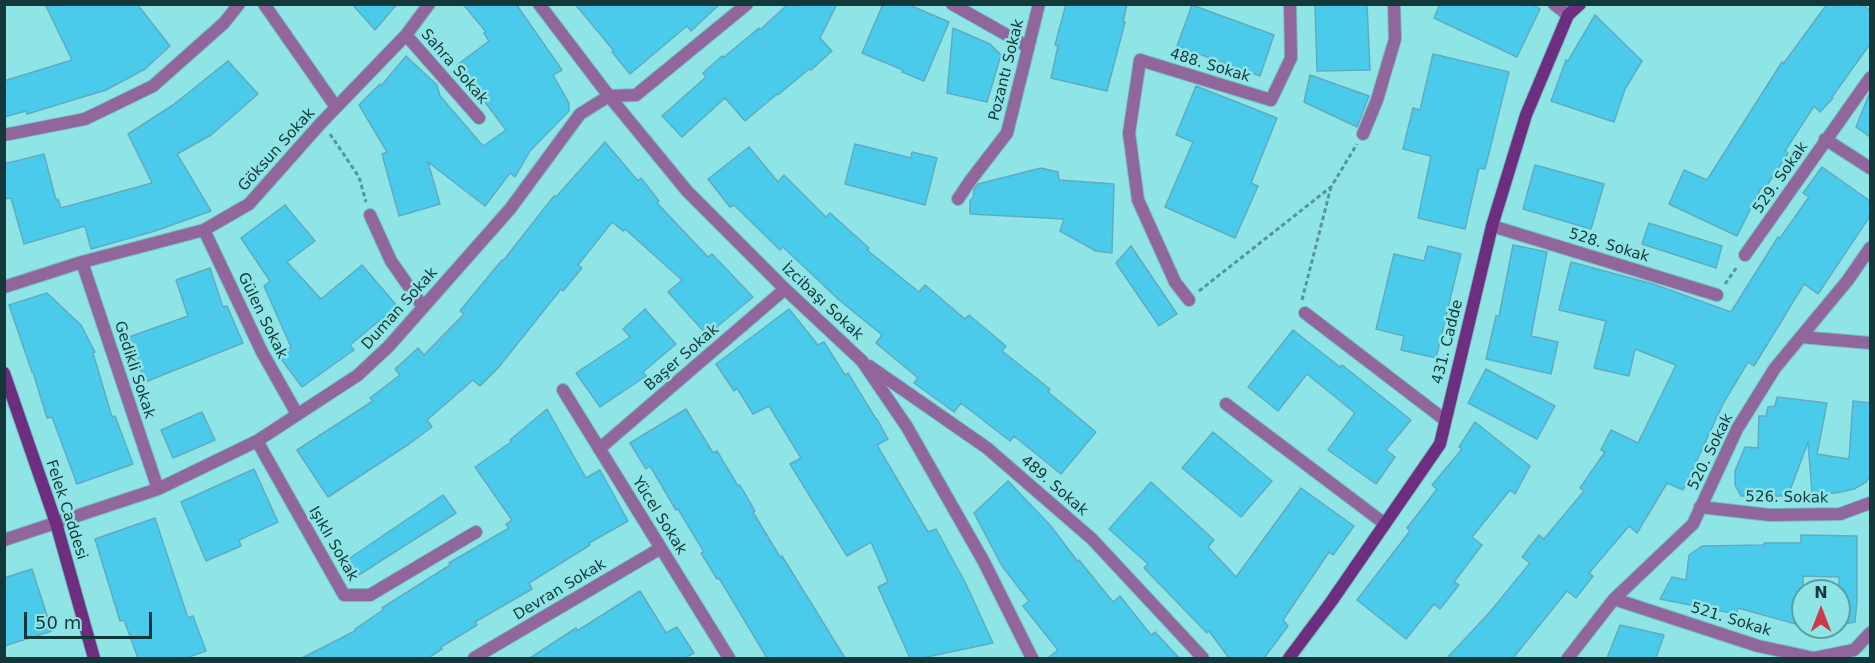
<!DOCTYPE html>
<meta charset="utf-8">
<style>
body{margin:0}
#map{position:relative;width:1875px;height:663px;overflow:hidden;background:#8fe4e6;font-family:"DejaVu Sans",sans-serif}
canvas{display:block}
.frame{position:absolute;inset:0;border:6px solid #133839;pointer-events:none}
.north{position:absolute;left:1791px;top:579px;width:60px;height:60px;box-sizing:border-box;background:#8fe4e6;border:2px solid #5d9fa1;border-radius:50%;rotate:0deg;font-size:16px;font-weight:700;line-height:24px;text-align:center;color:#133839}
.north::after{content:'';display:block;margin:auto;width:21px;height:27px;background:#cb3b4d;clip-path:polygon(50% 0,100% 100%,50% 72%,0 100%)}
.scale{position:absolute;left:24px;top:612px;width:128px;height:27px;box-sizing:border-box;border:3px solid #133839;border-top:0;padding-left:8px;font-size:18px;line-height:21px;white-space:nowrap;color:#133839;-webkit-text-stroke:4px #8fe4e6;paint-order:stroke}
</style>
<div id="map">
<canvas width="1875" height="663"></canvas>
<div class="frame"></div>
<div class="north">N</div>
<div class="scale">50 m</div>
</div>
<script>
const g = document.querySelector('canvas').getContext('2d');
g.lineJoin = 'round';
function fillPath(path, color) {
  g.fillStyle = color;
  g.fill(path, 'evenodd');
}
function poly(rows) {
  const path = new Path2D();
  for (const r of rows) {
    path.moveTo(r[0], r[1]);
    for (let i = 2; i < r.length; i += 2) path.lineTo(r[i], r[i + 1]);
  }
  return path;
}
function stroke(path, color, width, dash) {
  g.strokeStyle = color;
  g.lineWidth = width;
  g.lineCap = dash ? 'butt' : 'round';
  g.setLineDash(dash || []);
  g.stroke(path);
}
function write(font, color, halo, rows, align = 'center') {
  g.font = font + ' "DejaVu Sans",sans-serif';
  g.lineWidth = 5;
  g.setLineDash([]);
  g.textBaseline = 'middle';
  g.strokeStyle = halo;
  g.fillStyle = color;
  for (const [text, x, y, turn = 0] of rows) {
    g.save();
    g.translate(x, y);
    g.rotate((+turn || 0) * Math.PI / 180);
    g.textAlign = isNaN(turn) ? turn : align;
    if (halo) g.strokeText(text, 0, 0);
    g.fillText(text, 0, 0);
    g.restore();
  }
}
const building = poly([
 [45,4,137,4,170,46,145,69,106,90,27,114,26,111,4,117,4,81,72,60,45,4],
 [352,4,397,4,375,30,352,4],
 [463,4,516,4,562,70,553,75,569,103,569,111,530,151,515,177,510,173,485,206,428,162,440,204,399,216,382,154,387,152,359,105,380,84,381,86,406,56,437,85,440,96,483,146,506,130,457,65,489,41,484,33,486,32,463,4],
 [575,4,720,4,691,31,687,26,630,74,612,52,614,51,575,4],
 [788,4,837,4,820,38,832,51,811,70,809,69,778,95,777,94,745,121,725,98,682,137,662,116,706,77,703,73,722,56,724,57,759,28,760,30,788,4],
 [883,4,907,4,949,22,924,81,902,72,903,70,862,53,883,4],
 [1066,4,1127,4,1123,22,1125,22,1107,91,1051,78,1058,46,1055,45,1066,4],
 [1315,4,1367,4,1370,70,1317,71,1315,4],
 [1440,4,1531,4,1540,9,1517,57,1434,18,1440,4],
 [1827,4,1862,4,1870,10,1870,44,1832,97,1833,98,1820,112,1814,106,1785,151,1788,153,1764,190,1761,188,1737,236,1669,204,1684,170,1707,180,1782,62,1784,63,1827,4],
 [1192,5,1274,35,1260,76,1177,46,1192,5],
 [1595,15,1642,61,1625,89,1614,122,1551,101,1566,60,1568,61,1595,15],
 [953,28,990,44,1001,55,987,102,947,93,953,28],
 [1433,54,1509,72,1485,169,1479,168,1465,229,1418,218,1431,156,1403,149,1413,108,1420,110,1433,54],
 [228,61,258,94,211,135,177,154,211,211,155,231,91,249,85,226,24,244,11,198,4,199,4,164,44,154,56,200,58,199,61,208,152,183,128,134,173,105,228,61],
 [1310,75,1369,96,1357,127,1304,102,1310,75],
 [1196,86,1277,118,1251,183,1258,186,1235,238,1165,207,1193,142,1176,135,1196,86],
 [1870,92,1870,137,1856,127,1870,92],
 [605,142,638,181,641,178,659,201,657,203,708,257,712,254,753,297,707,335,668,292,682,280,625,229,623,231,612,222,578,265,582,268,563,291,561,289,498,368,480,386,473,380,427,420,432,427,409,444,328,497,297,450,373,401,370,398,400,375,395,369,418,348,424,355,464,314,460,311,502,260,503,261,554,196,556,197,605,142],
 [855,144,911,158,912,152,937,158,925,205,845,184,855,144],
 [749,147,778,182,784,175,826,217,830,213,869,248,867,250,919,292,925,285,965,319,969,315,1006,346,1002,351,1050,389,1048,392,1096,432,1061,474,1014,436,1010,441,961,403,954,412,914,383,918,378,876,343,882,335,838,299,783,247,780,250,734,205,730,207,708,179,749,147],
 [1535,165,1604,184,1591,229,1523,209,1535,165],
 [1822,167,1870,201,1870,216,1818,294,1804,284,1754,366,1748,362,1724,402,1683,490,1667,483,1637,533,1629,526,1589,573,1593,576,1576,598,1567,591,1513,658,1447,658,1490,612,1530,563,1522,557,1539,535,1544,539,1584,491,1580,488,1605,452,1601,450,1611,430,1638,443,1676,365,1635,349,1629,376,1594,368,1606,321,1559,310,1571,262,1653,284,1731,312,1778,237,1780,238,1809,197,1803,193,1822,167],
 [1041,168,1058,172,1059,180,1114,184,1112,253,1096,251,1060,231,1064,219,970,214,970,200,973,198,974,189,978,184,1041,168],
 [285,205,315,241,287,262,321,299,362,265,397,306,350,345,354,350,302,387,279,356,291,347,264,286,270,281,241,238,285,205],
 [1649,223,1722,246,1716,268,1642,244,1649,223],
 [1513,245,1547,252,1531,336,1558,342,1551,374,1486,359,1496,316,1499,316,1513,245],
 [1131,246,1177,314,1159,326,1116,263,1131,246],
 [1428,246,1461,254,1436,358,1401,350,1404,336,1376,329,1394,254,1424,261,1428,246],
 [210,268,223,307,227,306,243,343,145,382,129,337,188,316,176,280,210,268],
 [47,293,81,325,95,352,93,353,112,417,115,416,133,464,77,484,52,417,47,418,33,372,32,372,9,305,47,293],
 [645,309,676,344,643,372,646,376,600,407,576,373,630,337,623,329,645,309],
 [789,309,818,345,824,342,845,375,848,373,876,419,877,419,888,439,877,445,928,532,936,529,966,584,993,643,922,658,910,658,878,587,888,582,871,542,847,556,790,464,801,458,769,406,753,414,737,388,734,391,716,364,789,309],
 [1293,330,1340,367,1342,365,1411,420,1386,450,1395,457,1376,484,1328,450,1355,413,1307,374,1278,411,1248,387,1293,330],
 [1486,369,1555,406,1537,439,1468,403,1486,369],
 [1777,397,1827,403,1817,454,1849,459,1853,401,1870,403,1870,476,1866,482,1854,489,1836,493,1812,493,1808,442,1788,496,1741,496,1735,485,1735,471,1745,447,1758,448,1759,416,1766,416,1768,407,1775,406,1777,397],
 [547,409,586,478,600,470,628,521,589,543,590,545,529,583,532,589,475,622,477,625,441,647,442,649,428,658,302,658,355,631,355,629,383,610,382,608,450,565,449,563,509,528,506,524,512,520,475,467,511,442,510,440,547,409],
 [686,409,713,453,717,451,738,486,740,485,755,511,753,512,780,557,782,556,845,658,767,658,719,578,717,579,701,553,704,552,678,509,676,510,650,466,646,469,630,443,686,409],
 [202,412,215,440,173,458,161,430,202,412],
 [1475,422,1530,466,1515,494,1510,490,1472,537,1482,545,1454,582,1459,585,1440,609,1434,604,1406,639,1357,600,1410,531,1407,528,1437,489,1432,485,1462,449,1459,447,1475,422],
 [1213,432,1272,481,1241,517,1182,468,1213,432],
 [254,469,278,522,239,540,241,546,206,561,181,502,254,469],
 [1008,481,1050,525,1078,562,1079,560,1113,602,1120,596,1151,635,1155,632,1179,658,1048,658,1058,650,1023,606,1029,601,1002,566,974,513,1008,481],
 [1151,482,1214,540,1208,547,1236,577,1301,488,1354,526,1333,555,1329,552,1283,620,1288,626,1264,658,1229,658,1209,631,1207,633,1144,568,1148,564,1109,529,1151,482],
 [443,495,456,513,357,576,347,560,443,495],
 [155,518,188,618,193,616,206,651,186,658,138,658,124,620,120,621,95,539,155,518],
 [1801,535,1857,536,1857,601,1855,622,1839,625,1839,577,1803,576,1803,626,1738,608,1736,614,1660,599,1672,577,1686,580,1689,555,1702,546,1764,545,1764,543,1801,543,1801,535],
 [32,569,52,631,4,646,4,578,32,569],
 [640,591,666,633,677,627,694,653,685,658,530,658,576,628,577,631,640,591],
 [1620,625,1664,635,1656,658,1607,658,1620,625]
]);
fillPath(building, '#4bcbeb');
stroke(building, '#5facc2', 1.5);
const street = poly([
 [264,4,336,107],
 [539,4,609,96,687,191,785,289,862,361,907,427,984,562,1032,658],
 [952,4,1028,47],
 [1554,4,1568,15],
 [406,35,479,118],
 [1363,134,1377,100,1395,39,1394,4],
 [4,135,85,119,153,86,224,23,239,4],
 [1825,139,1870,168],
 [958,199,970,181,1007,133,1039,4],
 [370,215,391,261,423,307],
 [1492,226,1717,295],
 [204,230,262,352,297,414],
 [1745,255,1870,78],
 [82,262,158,489],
 [4,287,82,262,204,230,249,204,321,123,406,35,429,4],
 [1189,300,1175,282,1138,200,1129,133,1140,60,1271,100,1291,58,1290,4],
 [1305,313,1445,420],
 [1801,337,1870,343],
 [869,366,987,448,1092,539,1203,658],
 [563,390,729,658],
 [1226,404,1385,524],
 [257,441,344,595,370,595,476,532],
 [599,449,785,289],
 [1700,507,1770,515,1840,514,1870,503],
 [4,540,158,489,257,441,358,375,389,346,510,209,580,114,609,96,636,95,747,4],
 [1614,599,1758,646,1814,658,1854,650,1870,633],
 [474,658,661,548],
 [1568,658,1614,599,1693,524,1737,429,1775,368,1848,280,1870,248]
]);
const secondary = poly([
 [4,373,56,523,94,658],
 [1289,658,1331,602,1440,444,1492,226,1526,115,1568,15,1580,4]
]);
stroke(street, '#74bec0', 14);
stroke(secondary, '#74bec0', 14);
stroke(poly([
 [330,134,359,177,366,202],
 [1725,284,1737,267],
 [1199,291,1331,187,1357,144],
 [1302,300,1331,187]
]), '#579698', 3, [4.5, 3]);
stroke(street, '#90669d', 12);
stroke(secondary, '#6d2e80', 12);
write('15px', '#133839', '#8fe4e6', [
 ["488. Sokak",1210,66,17],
 ["Sahra Sokak",454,67,49],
 ["Pozantı Sokak",1007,70,-76],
 ["Göksun Sokak",277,150,-48],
 ["529. Sokak",1781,178,-55],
 ["528. Sokak",1609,246,17],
 ["İzcibaşı Sokak",822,302,43],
 ["Duman Sokak",400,309,-48],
 ["Gülen Sokak",262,316,64],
 ["431. Cadde",1448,342,-76],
 ["Başer Sokak",682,358,-41],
 ["Gedikli Sokak",134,370,72],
 ["520. Sokak",1711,452,-64],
 ["489. Sokak",1054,486,41],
 ["526. Sokak",1787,498,1],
 ["Felek Caddesi",66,510,72],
 ["Yücel Sokak",659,516,58],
 ["Işıklı Sokak",333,544,60],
 ["Devran Sokak",560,590,-31],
 ["521. Sokak",1731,620,17]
]);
</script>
